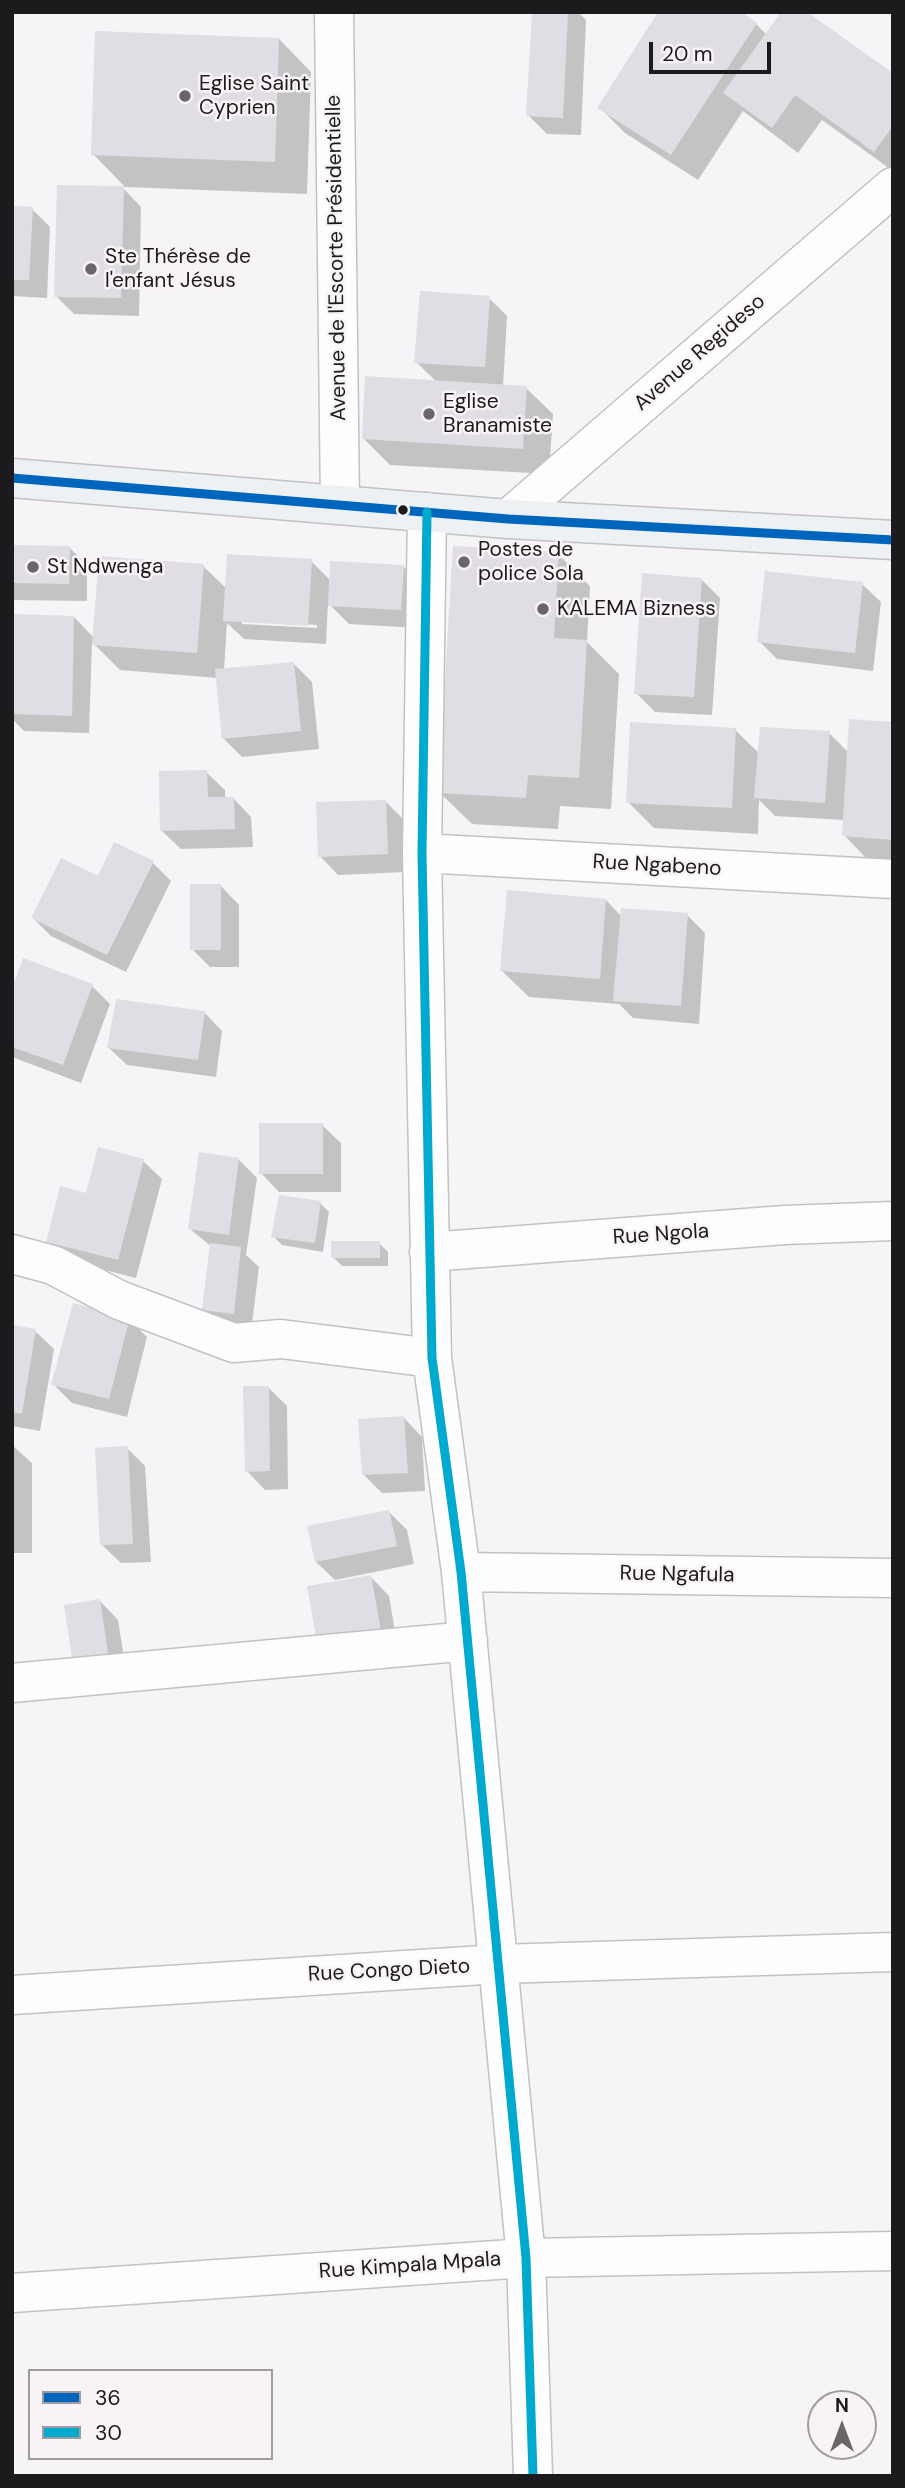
<!DOCTYPE html>
<meta charset="utf-8">
<style>
body{margin:0}
#map{position:relative;width:905px;height:2488px;overflow:hidden;background:#f6f4f6;font-family:"DM Sans",sans-serif}
canvas{display:block}
.frame{position:absolute;inset:0;border:14px solid #1c1a1c;pointer-events:none}
.legend{position:absolute;left:28px;top:2369px;width:245px;height:91px;box-sizing:border-box;background:#f7f3f7;border:2px solid #9f9c9f;margin:0;padding:9px 12px;list-style:none;font-size:21px;color:#1c1a1c}
.legend li{display:flex;align-items:center;gap:14px;height:35px}
.legend b{width:35px;border:2px solid #9f9c9f}
.north{position:absolute;left:807px;top:2390px;width:70px;height:70px;box-sizing:border-box;background:#f7f3f7;border:2px solid #9f9c9f;border-radius:50%;rotate:0deg;font-size:19px;font-weight:700;line-height:28px;text-align:center;color:#1c1a1c}
.north::after{content:'';display:block;margin:auto;width:24px;height:32px;background:#686668;clip-path:polygon(50% 0,100% 100%,50% 72%,0 100%)}
.scale{position:absolute;left:649px;top:42px;width:122px;height:32px;box-sizing:border-box;border:4px solid #1c1a1c;border-top:0;padding-left:9px;font-size:21px;line-height:24px;white-space:nowrap;color:#1c1a1c;-webkit-text-stroke:5px #f7f3f7;paint-order:stroke}
</style>
<div id="map">
<canvas width="905" height="2488"></canvas>
<div class="frame"></div>
<ul class="legend">
<li><b style="height:9px;background:#0065bd"></b>36</li>
<li><b style="height:9px;background:#00a9ce"></b>30</li>
</ul>
<div class="north">N</div>
<div class="scale">20 m</div>
</div>
<script>
const g = document.querySelector('canvas').getContext('2d');
g.lineJoin = 'round';
function fillPath(path, color) {
  g.fillStyle = color;
  g.fill(path, 'evenodd');
}
function poly(rows) {
  const path = new Path2D();
  for (const r of rows) {
    path.moveTo(r[0], r[1]);
    for (let i = 2; i < r.length; i += 2) path.lineTo(r[i], r[i + 1]);
  }
  return path;
}
function stroke(path, color, width, dash) {
  g.strokeStyle = color;
  g.lineWidth = width;
  g.lineCap = dash ? 'butt' : 'round';
  g.setLineDash(dash || []);
  g.stroke(path);
}
function write(font, color, halo, rows, align = 'center') {
  g.font = font + ' "DM Sans",sans-serif';
  g.lineWidth = 5;
  g.setLineDash([]);
  g.textBaseline = 'middle';
  g.strokeStyle = halo;
  g.fillStyle = color;
  for (const [text, x, y, turn = 0] of rows) {
    g.save();
    g.translate(x, y);
    g.rotate((+turn || 0) * Math.PI / 180);
    g.textAlign = isNaN(turn) ? turn : align;
    if (halo) g.strokeText(text, 0, 0);
    g.fillText(text, 0, 0);
    g.restore();
  }
}
fillPath(poly([
 [534,12,578,12,586,20,581,135,547,134,528,115],
 [756,24,767,35,893,76,893,171,822,120,798,153,743,111,698,180,625,133,599,107],
 [279,39,311,72,307,194,125,187,93,154],
 [123,188,141,207,139,316,74,314,56,296],
 [12,208,32,209,50,227,47,298,12,296],
 [489,298,507,316,503,387,526,388,553,414,549,474,390,465,364,439,437,382,416,362],
 [12,546,69,547,87,566,87,601,12,600],
 [558,554,590,586,587,642,619,674,611,809,560,806,558,829,472,824,439,792],
 [311,561,331,581,403,566,421,585,419,628,349,624,328,603,326,644,244,639,227,623,224,670,294,664,312,682,319,749,242,757,224,739,218,678,120,670,92,642,89,733,24,731,12,719,12,616,74,617,94,638,203,566,227,589],
 [242,620,317,625,317,628,242,624],
 [701,579,720,598,712,715,655,712,636,693],
 [862,584,881,602,873,671,777,659,759,641],
 [893,724,893,863,870,862,844,835,845,820,775,816,759,800,758,834,654,828,628,802,735,730,760,754,829,733,849,753],
 [206,772,225,790,225,799,233,798,251,817,253,847,181,849,162,831],
 [386,802,404,820,406,872,338,875,320,856],
 [153,863,171,881,126,972,51,936,33,918,98,879],
 [221,886,239,905,239,967,210,967,192,949],
 [606,900,622,917,687,915,705,933,699,1024,633,1018,619,1004,529,997,502,971],
 [92,986,110,1004,81,1083,12,1057,12,993],
 [204,1012,222,1031,216,1077,127,1065,108,1047],
 [322,1125,341,1143,341,1192,279,1192,261,1173],
 [238,1159,257,1178,246,1255,259,1267,251,1332,222,1328,204,1309,212,1247,190,1229],
 [143,1161,162,1179,136,1278,66,1260,48,1242,87,1195],
 [320,1203,329,1212,323,1252,282,1245,273,1236],
 [379,1243,388,1252,388,1266,342,1266,333,1257],
 [129,1319,147,1337,127,1417,72,1403,53,1384],
 [12,1327,35,1331,54,1349,40,1431,12,1426],
 [268,1387,287,1406,288,1489,265,1490,247,1471],
 [404,1418,422,1437,425,1491,382,1493,364,1475],
 [12,1445,32,1463,32,1553,12,1553],
 [127,1448,145,1466,151,1562,121,1563,102,1545],
 [389,1512,407,1530,414,1564,335,1580,316,1562],
 [371,1577,389,1596,399,1655,338,1666],
 [100,1601,118,1620,127,1677,66,1606]
]), '#0003');
fillPath(poly([
 [532,12,568,12,563,118,526,116],
 [658,12,741,12,757,23,671,155,597,108],
 [781,12,807,12,893,73,893,126,874,152,795,95,772,128,723,93],
 [95,31,279,38,275,162,91,155],
 [57,185,124,186,121,298,54,297],
 [12,206,33,207,29,280,12,280],
 [420,291,490,296,485,367,414,363],
 [365,376,527,386,523,449,362,439],
 [12,545,70,546,69,584,12,583],
 [453,546,559,552,554,638,587,640,579,778,528,775,526,798,438,793],
 [227,554,312,559,308,626,223,621],
 [99,556,204,564,197,653,92,645],
 [330,561,404,565,401,610,328,606],
 [765,571,863,582,855,653,757,642],
 [642,573,702,578,694,697,634,694],
 [12,614,74,616,72,716,12,714],
 [294,662,301,731,222,739,215,669],
 [849,719,893,722,893,840,842,836],
 [630,722,736,728,732,808,626,803],
 [760,727,830,731,825,803,754,798],
 [207,770,208,797,234,797,235,829,160,831,159,771],
 [386,800,388,854,318,857,316,802],
 [114,842,154,861,107,955,31,918,61,858,98,876],
 [190,884,221,884,221,950,190,950],
 [507,890,606,899,600,979,500,971],
 [621,908,688,913,681,1006,613,1001],
 [23,958,93,984,63,1065,12,1047,12,988],
 [116,999,205,1011,198,1060,107,1048],
 [259,1123,323,1123,323,1174,259,1174],
 [98,1147,144,1159,118,1260,46,1242,60,1186,86,1193],
 [199,1152,239,1158,229,1235,188,1229],
 [279,1195,321,1201,315,1243,271,1237],
 [331,1241,380,1241,380,1258,331,1258],
 [210,1243,241,1247,234,1314,202,1310],
 [73,1303,130,1317,109,1399,51,1385],
 [12,1325,36,1329,22,1414,12,1412],
 [243,1386,269,1386,270,1471,245,1472],
 [404,1416,408,1473,362,1475,358,1419],
 [128,1446,133,1544,100,1545,95,1448],
 [389,1510,397,1546,315,1562,307,1526],
 [371,1575,382,1637,318,1648,307,1586],
 [100,1599,109,1659,73,1665,64,1605]
]), '#e0dde5');
const street = poly([
 [334,12,340,504],
 [427,512,422,853,432,1358,461,1572,526,2258,533,2476],
 [508,519,893,187],
 [422,853,893,879],
 [429,1252,785,1225,893,1221],
 [12,1254,53,1265,119,1300,234,1343,281,1339,432,1358],
 [461,1572,893,1578],
 [12,1683,468,1641],
 [12,1995,499,1964,893,1952],
 [12,2293,526,2258,893,2251]
]);
const secondary = poly([
 [12,478,508,519,893,540]
]);
stroke(street, '#c3c1c3', 41);
stroke(secondary, '#c3c1c3', 41);
stroke(street, '#fefdfe', 38);
stroke(secondary, '#edf1f3', 38);
stroke(poly([
 [12,478,508,519,893,540]
]), '#0065bd', 9);
stroke(poly([
 [427,512,422,853,432,1358,461,1572,526,2258,533,2476]
]), '#00a9ce', 9);
for (const [x, y, r, color] of [
 [185,96,7,"#686668"],
 [91,269,7,"#686668"],
 [429,414,7,"#686668"],
 [403,510,6,"#1c1a1c"],
 [464,562,7,"#686668"],
 [33,567,7,"#686668"],
 [543,609,7,"#686668"]
]) {
  const dot = new Path2D();
  dot.arc(x, y, r, 0, 2 * Math.PI);
  g.fillStyle = color;
  g.fill(dot);
  stroke(dot, '#f7f3f7', 2.5);
}
write('21px', '#1c1a1c', '#f7f3f7', [
 ["Eglise Saint",199,84],
 ["Cyprien",199,108],
 ["Ste Thérèse de",105,257],
 ["l'enfant Jésus",105,281],
 ["Eglise",443,402],
 ["Branamiste",443,426],
 ["Postes de",478,550],
 ["police Sola",478,574],
 ["St Ndwenga",47,567],
 ["KALEMA Bizness",557,609]
], 'left');
write('21px', '#1c1a1c', '#f7f3f7', [
 ["Avenue de l'Escorte Présidentielle",337,258,-91],
 ["Avenue Regideso",700,353,-41],
 ["Rue Ngabeno",657,866,3],
 ["Rue Ngola",661,1235,-4],
 ["Rue Ngafula",677,1575,1],
 ["Rue Congo Dieto",389,1971,-3],
 ["Rue Kimpala Mpala",410,2266,-4]
]);
</script>
